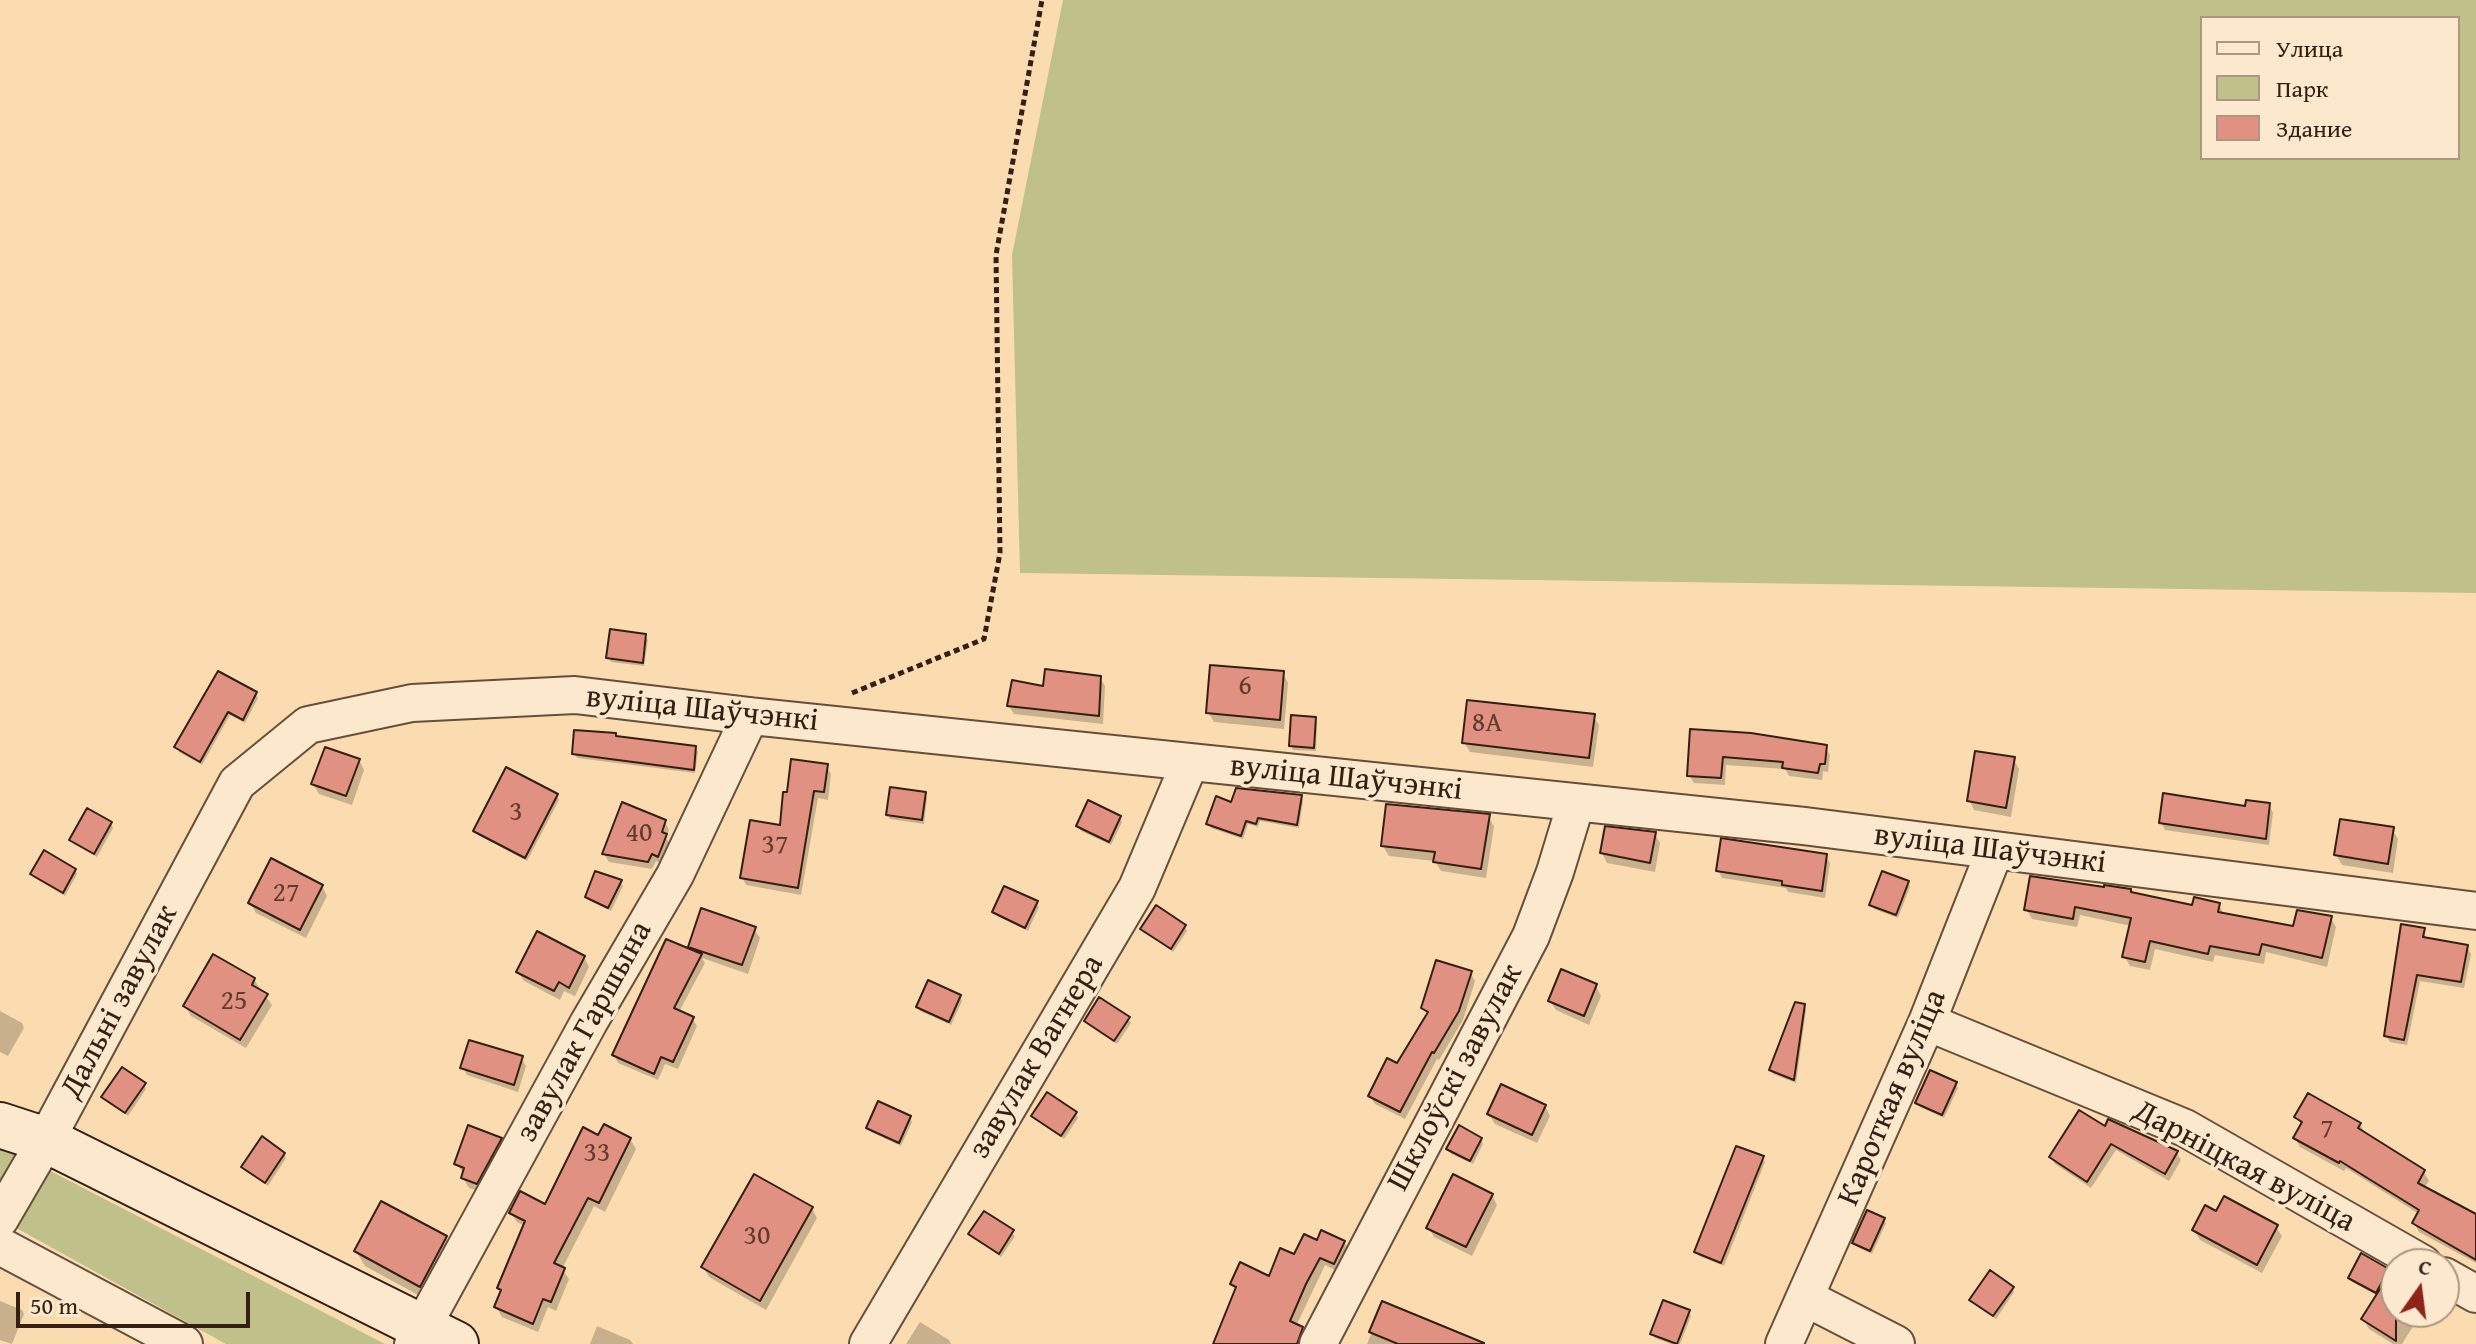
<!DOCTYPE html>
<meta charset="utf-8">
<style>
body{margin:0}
#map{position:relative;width:2476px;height:1344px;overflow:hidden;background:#fbdcb1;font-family:"Gentium Book Plus",serif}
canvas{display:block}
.legend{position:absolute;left:2200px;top:16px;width:260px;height:144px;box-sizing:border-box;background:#fce8cc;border:2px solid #ac9882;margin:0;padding:10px 14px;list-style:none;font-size:24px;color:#351f14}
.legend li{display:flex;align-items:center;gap:16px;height:40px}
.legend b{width:40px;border:2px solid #ac9882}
.north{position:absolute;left:2380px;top:1248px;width:80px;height:80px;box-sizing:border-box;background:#fce8cc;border:2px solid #ac9882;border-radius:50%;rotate:14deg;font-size:22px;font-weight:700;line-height:32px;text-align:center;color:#351f14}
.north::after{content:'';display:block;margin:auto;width:28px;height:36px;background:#8f2418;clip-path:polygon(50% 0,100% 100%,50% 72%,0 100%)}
.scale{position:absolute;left:16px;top:1292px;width:234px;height:36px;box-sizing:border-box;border:4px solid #351f14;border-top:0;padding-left:10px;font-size:24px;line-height:28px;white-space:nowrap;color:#351f14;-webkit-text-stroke:6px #fce8cc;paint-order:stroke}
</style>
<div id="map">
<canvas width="2476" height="1344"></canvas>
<ul class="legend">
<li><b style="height:10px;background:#fce8cc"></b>Улица</li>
<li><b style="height:22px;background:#c0c08a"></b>Парк</li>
<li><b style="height:22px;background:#e09181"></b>Здание</li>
</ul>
<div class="north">С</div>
<div class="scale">50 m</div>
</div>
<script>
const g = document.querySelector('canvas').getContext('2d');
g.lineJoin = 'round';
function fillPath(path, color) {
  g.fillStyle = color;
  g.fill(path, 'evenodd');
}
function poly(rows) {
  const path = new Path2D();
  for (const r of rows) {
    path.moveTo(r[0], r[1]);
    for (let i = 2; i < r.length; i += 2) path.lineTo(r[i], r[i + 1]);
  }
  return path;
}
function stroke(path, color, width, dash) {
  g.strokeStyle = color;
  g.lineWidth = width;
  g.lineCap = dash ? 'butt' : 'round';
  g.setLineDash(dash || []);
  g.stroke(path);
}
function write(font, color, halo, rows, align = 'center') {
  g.font = font + ' "Gentium Book Plus",serif';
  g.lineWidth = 7;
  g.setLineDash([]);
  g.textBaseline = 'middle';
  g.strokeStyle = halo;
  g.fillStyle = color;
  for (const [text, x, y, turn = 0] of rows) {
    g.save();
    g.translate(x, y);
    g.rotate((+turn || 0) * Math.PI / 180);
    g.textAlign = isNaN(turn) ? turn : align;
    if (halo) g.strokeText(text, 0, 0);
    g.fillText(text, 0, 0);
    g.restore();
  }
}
fillPath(poly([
 [1063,0,2476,0,2476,593,1020,573,1012,255],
 [2202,18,2458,18,2458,158,2202,158],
 [0,1145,385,1344,226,1344,0,1219]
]), '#c0c08a');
fillPath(poly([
 [645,636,648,640,644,666,611,662,609,658],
 [218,673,255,694,258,698,245,723,230,715,202,765,179,752,177,747],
 [1283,673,1288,683,1284,729,1214,722,1208,712],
 [1100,678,1105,686,1103,724,1014,714,1009,706],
 [1593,716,1599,725,1593,767,1470,752,1464,742],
 [1315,719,1317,723,1316,751,1293,750,1291,746],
 [1692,731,1825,747,1830,755,1828,772,1823,771,1822,780,1789,776,1785,769,1726,765,1725,785,1694,783,1689,775],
 [695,748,698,752,695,773,577,758,574,753],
 [2013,759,2019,769,2011,817,1974,810,1969,800],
 [359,760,364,770,352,805,319,794,313,784],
 [826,766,831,774,828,800,818,798,801,895,746,885,742,877,782,828],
 [924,794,927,798,924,824,890,819,888,815],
 [557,796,559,800,527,861,478,835,475,831],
 [1301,797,1303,801,1299,828,1260,821,1258,827,1248,824,1243,839,1211,828,1208,824,1232,804],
 [2269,805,2273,813,2269,845,2165,830,2161,823],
 [1488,816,1494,826,1486,878,1441,871,1435,861,1389,856,1383,846],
 [1119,817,1122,822,1111,845,1081,831,1078,826],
 [665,822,669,830,666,838,670,844,662,864,656,861,652,869,609,862,604,854],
 [111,824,113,828,97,857,74,844,71,840],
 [2392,829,2398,839,2393,873,2342,865,2336,855],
 [1655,834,1660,843,1655,872,1607,863,1602,853],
 [1826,856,1830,863,1825,898,1788,892,1786,888,1722,878,1718,870],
 [75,870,77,874,65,896,35,878,33,874],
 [620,882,623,886,611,911,590,901,587,897],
 [1908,883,1910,887,1898,918,1874,909,1871,905],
 [322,886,327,896,306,938,256,913,250,903],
 [2132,894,2193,907,2218,904,2224,914,2295,929,2331,918,2336,927,2327,967,2266,952,2264,964,2215,955,2213,962,2155,949,2150,970,2130,966,2124,956,2131,926,2080,915,2077,927,2032,919,2026,909],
 [1036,903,1039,907,1028,931,997,916,995,912],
 [1185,927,1187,931,1173,952,1142,929],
 [754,929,760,938,748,974,702,958,705,963,679,1012,692,1018,697,1026,678,1069,665,1064,658,1080,618,1063,614,1055,694,952,690,946],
 [2423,929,2427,940,2467,947,2471,954,2464,988,2420,981,2407,1045,2390,1042,2386,1036],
 [584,957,589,967,575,996,564,991,560,1000,524,981,518,972],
 [1470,972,1475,981,1463,1020,1439,1060,1437,1059,1405,1119,1375,1104,1370,1096,1398,1066,1428,1015,1423,1008],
 [254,980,272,1005,246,1048,191,1016,185,1006],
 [1596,986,1601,996,1589,1025,1556,1010,1550,1001],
 [960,997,962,1001,951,1025,920,1011,918,1006],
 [1804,1006,1806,1010,1796,1083,1773,1074,1771,1070],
 [0,1011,22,1023,24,1028,8,1056,0,1052],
 [1128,1019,1131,1023,1117,1044,1086,1021],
 [521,1058,526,1066,518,1092,467,1075,463,1067],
 [1955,1083,1958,1088,1944,1118,1920,1107,1918,1103],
 [144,1084,146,1089,128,1116,104,1097],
 [1545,1106,1550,1116,1537,1143,1495,1124,1489,1114],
 [1076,1114,1078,1118,1064,1139,1033,1116],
 [2297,1117,2360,1124,2365,1133,2424,1172,2429,1181,2424,1188,2476,1216,2476,1263,2419,1232,2414,1223,2419,1214,2346,1168,2344,1171,2300,1147,2295,1138,2302,1126],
 [910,1118,912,1122,901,1146,871,1132,868,1127],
 [2106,1129,2176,1152,2181,1160,2169,1181,2116,1150,2091,1188,2055,1164,2051,1157],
 [599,1137,630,1139,636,1149,605,1212,594,1206,562,1269,569,1279,556,1311,548,1307,538,1332,502,1317,496,1307,502,1293,499,1288,525,1226,517,1222,511,1213,546,1206],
 [500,1139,506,1149,482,1192,469,1188,463,1178,464,1174,456,1163],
 [1481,1139,1483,1144,1473,1164,1451,1154,1449,1149],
 [284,1154,286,1158,268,1186,243,1167],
 [1762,1158,1765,1162,1724,1266,1699,1256,1697,1252],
 [1492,1195,1497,1205,1472,1256,1434,1237,1429,1228],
 [812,1209,817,1218,766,1310,709,1277,703,1267],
 [984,1213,1015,1236,1001,1257,970,1235],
 [2217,1214,2276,1227,2282,1236,2262,1273,2200,1240,2194,1230],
 [1883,1219,1886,1223,1872,1254,1857,1247,1854,1243],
 [446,1238,455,1253,429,1301,365,1266,356,1251],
 [1344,1242,1349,1251,1339,1272,1325,1265,1297,1324,1307,1337,1305,1344,1216,1344,1237,1292,1232,1284,1270,1278,1296,1257,1318,1243],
 [2388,1270,2396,1283,2396,1312,2422,1312,2402,1344,2393,1344,2369,1329,2363,1319,2378,1296,2352,1282,2350,1278],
 [2012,1288,2014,1292,1996,1319,1971,1300],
 [0,1301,22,1310,24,1314,12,1344,0,1340],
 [1383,1304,1447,1344,1367,1344],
 [1689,1312,1691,1316,1680,1344,1671,1344,1655,1338,1652,1334],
 [920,1322,949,1340,951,1344,906,1344],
 [597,1326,630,1340,633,1344,590,1344]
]), '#0003');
const building = poly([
 [610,629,646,634,643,663,606,658,610,629],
 [1210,665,1284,671,1280,720,1206,713,1210,665],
 [1045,669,1101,676,1099,716,1007,706,1012,680,1043,686,1045,669],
 [218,671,257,692,243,720,228,712,200,762,174,747,218,671],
 [1467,700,1595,714,1589,758,1462,743,1467,700],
 [1291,715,1316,717,1314,748,1289,746,1291,715],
 [1690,729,1751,733,1827,745,1825,764,1820,764,1818,773,1782,768,1783,762,1723,757,1721,778,1687,776,1690,729],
 [574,730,616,733,616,736,696,746,694,770,572,754,574,730],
 [325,747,360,759,346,796,311,784,325,747],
 [1975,751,2015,757,2006,808,1967,801,1975,751],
 [791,759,828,764,824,792,814,791,798,888,740,878,750,820,780,825,783,792,787,792,791,759],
 [506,767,558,794,525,858,473,831,506,767],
 [890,787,926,792,922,820,886,815,890,787],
 [1236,788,1302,795,1297,825,1258,818,1256,824,1246,821,1241,836,1206,824,1216,796,1231,802,1236,788],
 [2163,793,2245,806,2246,800,2270,803,2266,839,2159,823,2163,793],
 [1088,800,1121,816,1109,842,1076,826,1088,800],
 [622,802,666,820,662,832,667,834,658,857,652,854,648,862,602,854,622,802],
 [1386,804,1490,814,1481,869,1433,862,1435,852,1381,846,1386,804],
 [87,808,112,822,94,854,69,840,87,808],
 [2340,819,2394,827,2388,864,2334,855,2340,819],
 [1605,826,1656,832,1650,863,1600,853,1605,826],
 [1721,838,1827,854,1822,891,1782,885,1782,881,1716,871,1721,838],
 [44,850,76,869,63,893,30,874,44,850],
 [271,858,323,885,300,930,248,903,271,858],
 [595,871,622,880,608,908,585,897,595,871],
 [1882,871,1909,881,1896,915,1869,905,1882,871],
 [2030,876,2104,887,2104,885,2131,889,2131,892,2192,905,2194,897,2220,903,2218,912,2293,926,2297,910,2332,916,2322,958,2262,944,2259,955,2210,946,2208,954,2150,941,2145,962,2122,957,2131,918,2075,907,2073,919,2024,910,2030,876],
 [1004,886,1038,901,1025,928,992,912,1004,886],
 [1156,905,1186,925,1171,949,1140,929,1156,905],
 [701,908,756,927,742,965,688,947,701,908],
 [2401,924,2425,928,2423,937,2468,945,2461,982,2417,975,2404,1040,2384,1036,2401,924],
 [537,931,585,956,569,988,559,982,554,991,516,972,537,931],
 [666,939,702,954,674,1008,694,1017,673,1062,661,1057,654,1074,612,1055,666,939],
 [213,954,255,978,252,985,268,994,240,1040,183,1006,213,954],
 [1436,960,1472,971,1459,1011,1434,1053,1432,1052,1400,1112,1368,1096,1387,1058,1397,1063,1428,1012,1421,1008,1436,960],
 [1561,969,1597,984,1584,1016,1548,1001,1561,969],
 [928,980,961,995,949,1022,916,1007,928,980],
 [1099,997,1130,1017,1114,1041,1084,1021,1099,997],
 [1795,1002,1805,1004,1794,1080,1769,1070,1795,1002],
 [469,1040,523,1056,514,1085,460,1068,469,1040],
 [122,1067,146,1083,125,1113,101,1097,122,1067],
 [1930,1070,1957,1082,1942,1115,1915,1103,1930,1070],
 [1501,1084,1546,1105,1532,1135,1487,1114,1501,1084],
 [1047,1092,1077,1112,1061,1136,1031,1116,1047,1092],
 [2308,1093,2361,1123,2358,1128,2425,1170,2418,1183,2476,1214,2476,1260,2412,1223,2419,1210,2340,1161,2339,1163,2293,1138,2302,1122,2294,1117,2308,1093],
 [878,1101,911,1116,899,1143,866,1128,878,1101],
 [2079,1110,2105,1126,2108,1119,2178,1151,2165,1174,2111,1144,2087,1182,2049,1157,2079,1110],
 [604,1124,631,1138,599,1203,588,1198,554,1263,565,1268,551,1302,543,1299,533,1324,494,1307,501,1290,497,1288,525,1221,509,1213,520,1191,545,1204,583,1127,598,1135,604,1124],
 [468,1125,502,1138,477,1184,461,1178,464,1168,454,1164,468,1125],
 [1459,1125,1482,1138,1470,1161,1446,1149,1459,1125],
 [262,1136,285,1153,265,1183,241,1167,262,1136],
 [1736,1146,1764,1156,1721,1263,1694,1252,1736,1146],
 [754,1174,813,1207,760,1301,701,1267,754,1174],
 [1453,1174,1493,1194,1466,1247,1426,1228,1453,1174],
 [2224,1196,2278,1225,2257,1265,2192,1230,2205,1205,2216,1211,2224,1196],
 [381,1201,447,1236,420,1287,354,1251,381,1201],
 [1867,1210,1885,1218,1870,1251,1852,1243,1867,1210],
 [984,1211,1014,1230,999,1254,968,1234,984,1211],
 [1321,1230,1345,1241,1334,1264,1320,1258,1306,1284,1290,1321,1303,1327,1297,1344,1213,1344,1236,1287,1230,1284,1240,1262,1269,1276,1280,1248,1294,1254,1304,1234,1317,1240,1321,1230],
 [2361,1253,2389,1269,2376,1293,2348,1278,2361,1253],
 [1990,1270,2014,1287,1993,1316,1969,1300,1990,1270],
 [2392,1270,2396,1273,2396,1341,2361,1319,2392,1270],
 [1663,1300,1690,1310,1677,1344,1650,1334,1663,1300],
 [1382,1301,1484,1343,1484,1344,1398,1344,1369,1332,1382,1301]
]);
fillPath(building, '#e09181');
stroke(building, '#351f14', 2);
const street = poly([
 [1927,1022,2185,1128,2423,1264],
 [0,1219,46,1140,237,783,308,725,412,703,575,695,750,716,1804,826,2476,911],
 [0,1246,184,1344],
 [2444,1276,2476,1294],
 [1806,1298,1896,1344],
 [413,1344,589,1022,675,875,750,716],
 [868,1344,1137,888,1190,762],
 [1318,1344,1531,936,1555,872,1576,803],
 [1784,1344,1927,1022,1995,850]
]);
const secondary = poly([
 [0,1125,46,1140,456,1344]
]);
stroke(street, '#664e3b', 40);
stroke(secondary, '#351f14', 48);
stroke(poly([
 [852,693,984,639,1000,553,996,255,1042,0]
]), '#351f14', 5, [6, 4]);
stroke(street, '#fce8cc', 36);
stroke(secondary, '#fce8cc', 44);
write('28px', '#603c2f', null, [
 ["6",1245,687],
 ["8А",1487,724],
 ["3",516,813],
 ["40",639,834],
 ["37",775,846],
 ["27",286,894],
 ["25",234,1002],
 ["7",2327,1130],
 ["33",597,1154],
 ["30",757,1237]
]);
write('32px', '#351f14', '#fce8cc', [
 ["вуліца Шаўчэнкі",702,710,6],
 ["вуліца Шаўчэнкі",1346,779,6],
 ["вуліца Шаўчэнкі",1990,850,7],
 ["Дальні завулак",120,1002,-62],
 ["завулак Гаршына",585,1032,-61],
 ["завулак Вагнера",1037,1057,-59],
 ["Шклоўскі завулак",1456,1078,-62],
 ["Кароткая вуліца",1893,1098,-67],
 ["Дарніцкая вуліца",2244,1167,28]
]);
</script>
